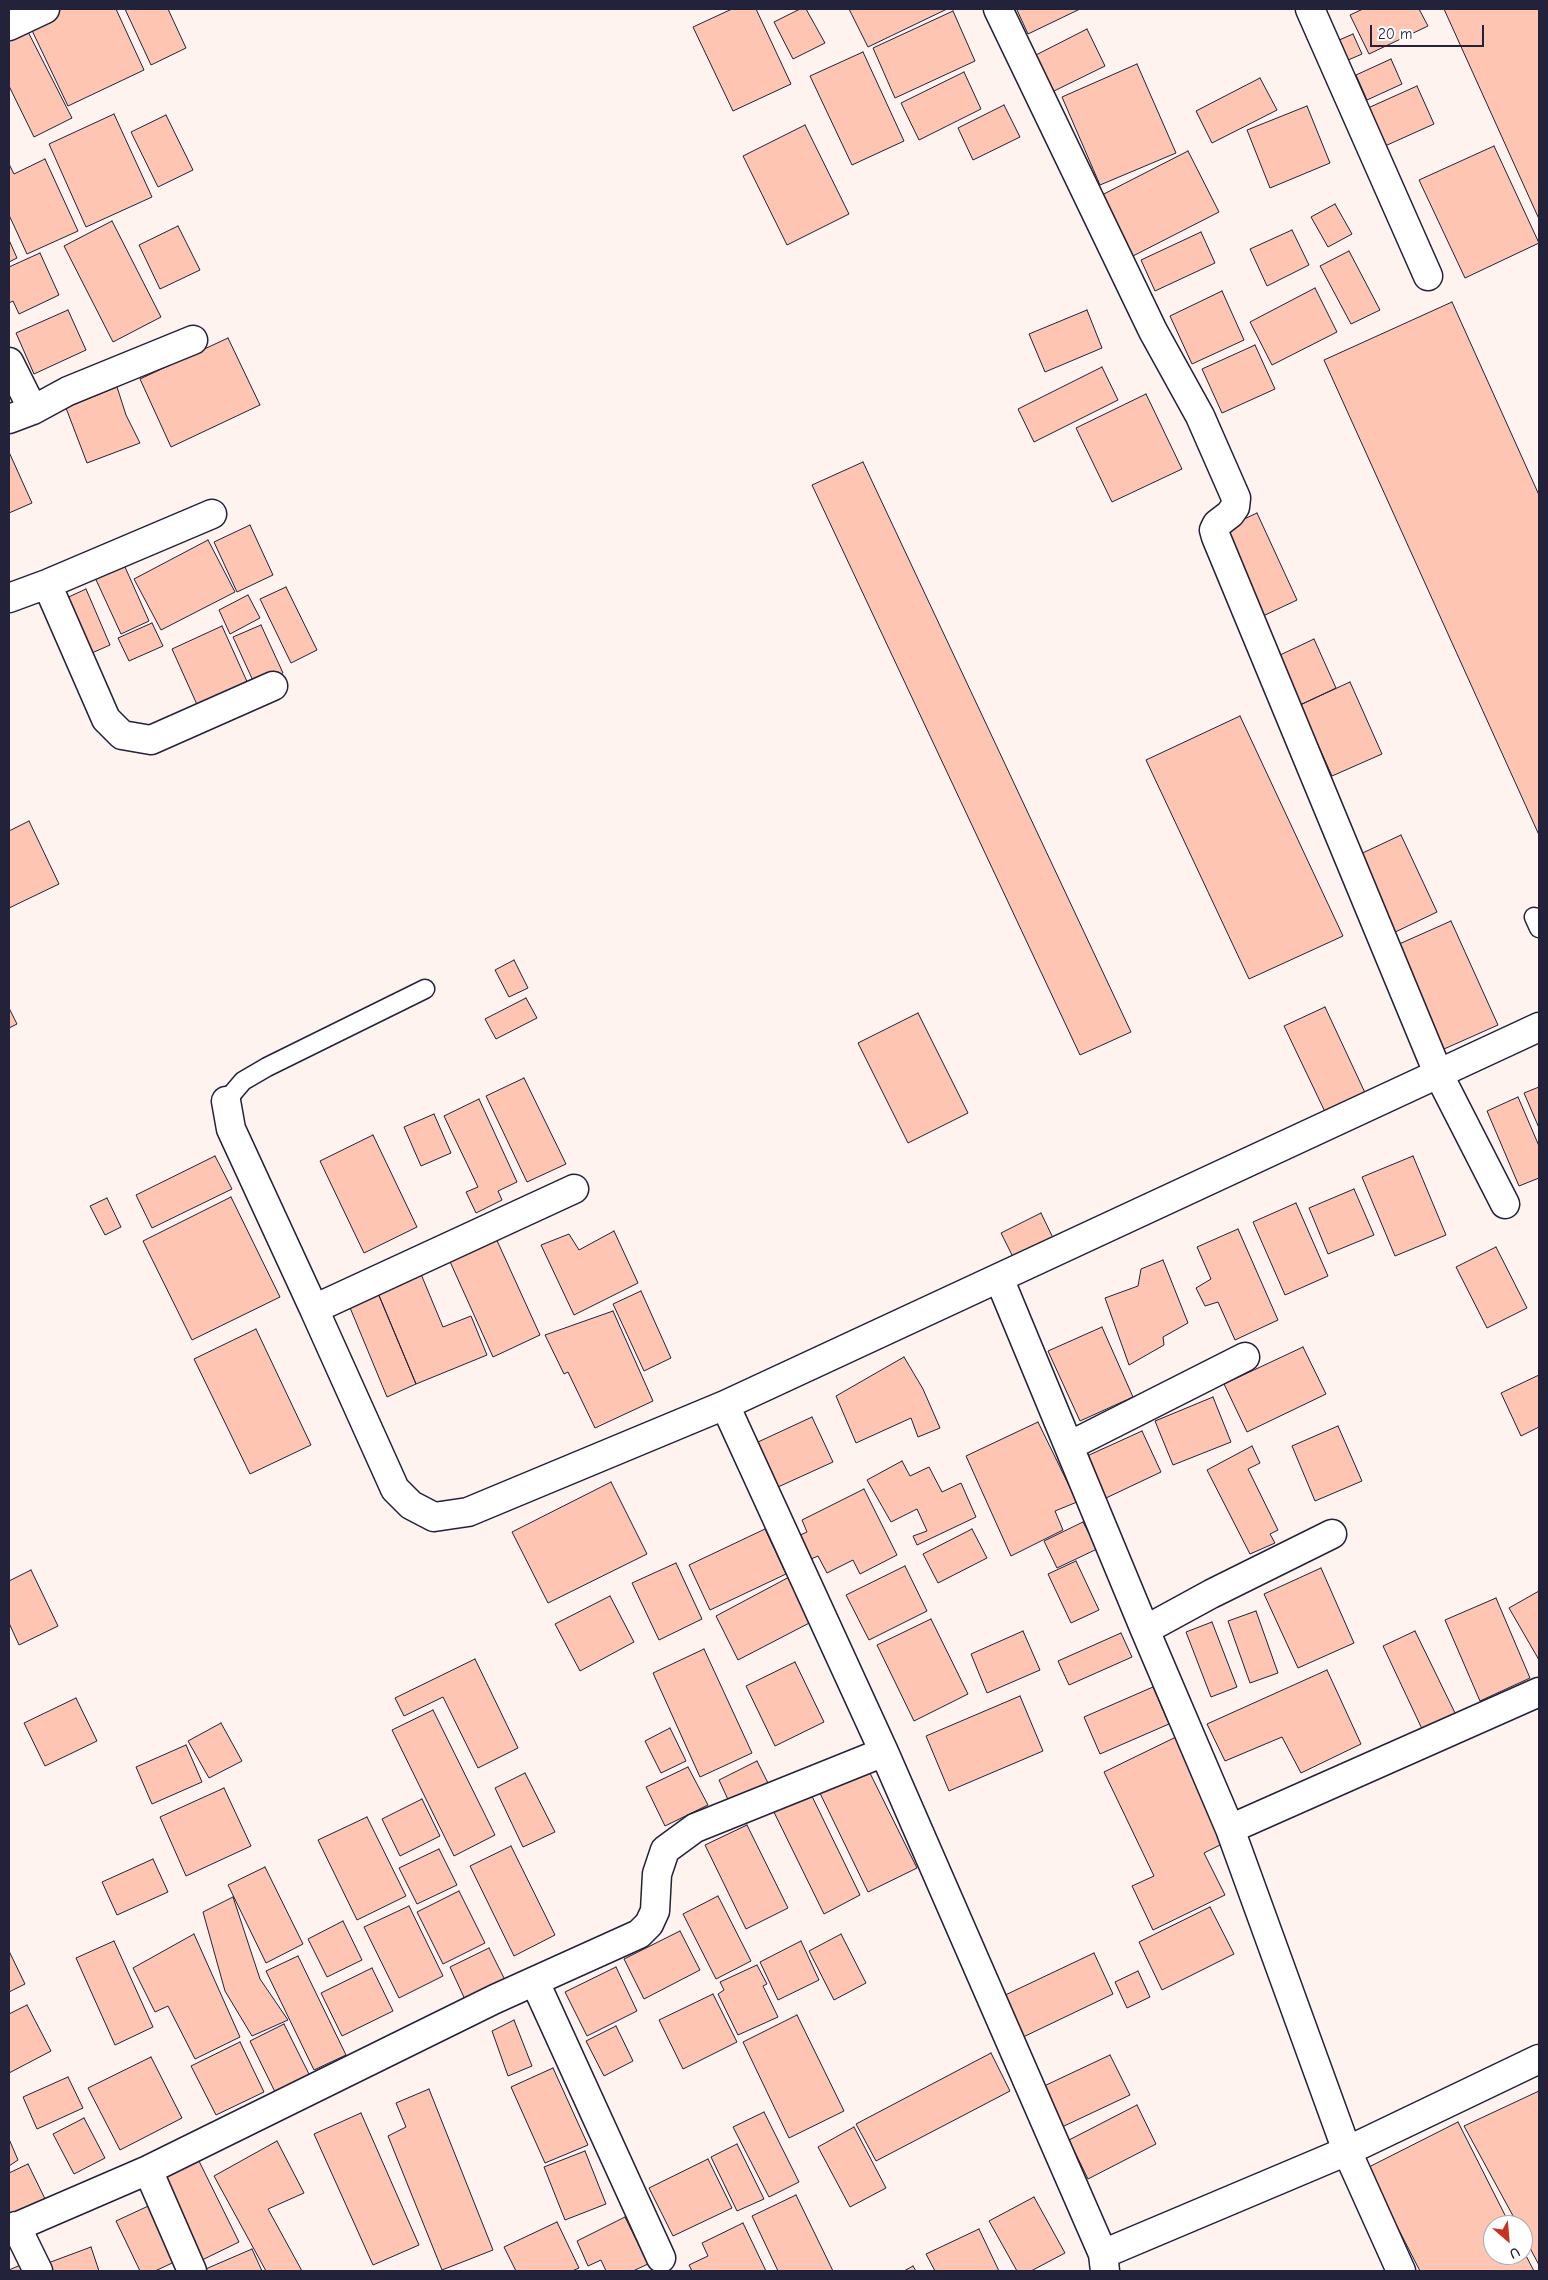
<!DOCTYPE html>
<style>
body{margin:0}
#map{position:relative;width:1548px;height:2280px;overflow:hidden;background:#fff3f0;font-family:"Comic Neue",sans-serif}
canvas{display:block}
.frame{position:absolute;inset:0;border:10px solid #22223b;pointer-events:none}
.north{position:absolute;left:1483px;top:2215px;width:50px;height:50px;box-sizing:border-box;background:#fff;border:1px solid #a7a7b1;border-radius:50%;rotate:153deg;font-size:14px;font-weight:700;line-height:20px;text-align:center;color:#22223b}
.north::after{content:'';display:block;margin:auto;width:18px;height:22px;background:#c8321e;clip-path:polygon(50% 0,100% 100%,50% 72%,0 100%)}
.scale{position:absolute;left:1370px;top:25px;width:114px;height:22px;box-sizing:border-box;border:2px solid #22223b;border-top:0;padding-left:6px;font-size:15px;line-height:18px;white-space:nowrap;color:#22223b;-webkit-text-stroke:4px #fff;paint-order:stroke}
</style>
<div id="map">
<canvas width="1548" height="2280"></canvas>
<div class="frame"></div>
<div class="north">U</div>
<div class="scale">20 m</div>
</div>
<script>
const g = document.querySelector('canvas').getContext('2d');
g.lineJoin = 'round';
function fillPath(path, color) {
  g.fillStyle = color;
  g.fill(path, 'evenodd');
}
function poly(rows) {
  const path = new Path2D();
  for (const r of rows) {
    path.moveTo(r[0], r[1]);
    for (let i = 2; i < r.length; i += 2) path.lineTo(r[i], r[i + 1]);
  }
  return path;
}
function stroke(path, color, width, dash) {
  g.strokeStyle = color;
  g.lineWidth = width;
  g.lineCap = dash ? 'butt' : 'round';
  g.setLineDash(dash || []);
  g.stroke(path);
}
const building = poly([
 [51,9,116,9,144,70,68,106,27,20,51,9],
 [125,9,168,9,186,48,151,65,125,9],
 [732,9,756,9,791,84,733,111,693,27,732,9],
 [800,9,806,9,825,43,793,59,774,22,800,9],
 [849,9,947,9,868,47,849,9],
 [1019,9,1080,9,1028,34,1017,10,1019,9],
 [1363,9,1419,9,1428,26,1369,54,1350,15,1363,9],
 [1444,9,1539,9,1539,219,1444,9],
 [953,11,975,61,895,98,873,48,953,11],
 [24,24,72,118,34,137,9,86,9,31,24,24],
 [1087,29,1105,66,1052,92,1034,56,1087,29],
 [1353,34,1362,54,1339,64,1330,44,1353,34],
 [863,52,904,141,852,165,810,76,863,52],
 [1391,59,1402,84,1367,100,1356,75,1391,59],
 [1137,64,1176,153,1100,185,1062,97,1137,64],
 [964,72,981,109,919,140,901,103,964,72],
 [1260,78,1277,110,1212,143,1196,111,1260,78],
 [1417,86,1434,124,1385,146,1368,108,1417,86],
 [1004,105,1020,137,973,160,958,128,1004,105],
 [1307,106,1330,163,1270,188,1247,130,1307,106],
 [114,114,152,197,86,227,49,144,114,114],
 [166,115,193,170,158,187,131,132,166,115],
 [805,125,849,214,787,245,743,156,805,125],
 [1494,146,1539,243,1465,278,1419,180,1494,146],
 [1188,151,1219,212,1129,258,1098,197,1188,151],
 [45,159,78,231,27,254,9,215,9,164,14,174,45,159],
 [1335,204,1352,234,1328,247,1311,217,1335,204],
 [112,221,161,317,113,342,64,246,112,221],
 [178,226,200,270,160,289,139,245,178,226],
 [1292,230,1309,265,1267,286,1250,249,1292,230],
 [1201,232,1215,263,1155,291,1141,260,1201,232],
 [9,240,17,258,9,262,9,240],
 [1349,251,1380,310,1351,324,1320,266,1349,251],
 [40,253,59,295,19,314,13,301,9,303,9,267,40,253],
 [1315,288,1337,332,1272,365,1250,322,1315,288],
 [1222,291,1244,340,1192,364,1170,316,1222,291],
 [1452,302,1539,495,1539,835,1324,360,1452,302],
 [68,310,86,350,34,374,16,333,68,310],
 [1087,310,1102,348,1045,372,1029,334,1087,310],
 [228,338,260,405,171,447,140,379,228,338],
 [1255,345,1275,389,1222,413,1202,369,1255,345],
 [1102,367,1118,400,1034,442,1018,409,1102,367],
 [117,387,126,415,140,443,87,463,66,408,117,387],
 [1146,394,1182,469,1112,502,1076,428,1146,394],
 [9,452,32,503,9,513,9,452],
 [863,462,1131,1032,1080,1055,812,485,863,462],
 [1257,513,1297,600,1263,616,1223,529,1257,513],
 [250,525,273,575,237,592,214,542,250,525],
 [208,540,235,592,161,630,134,579,208,540],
 [121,558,149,621,121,634,92,571,121,558],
 [286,587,317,650,291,663,260,599,286,587],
 [86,589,110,645,85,656,60,601,86,589],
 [248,595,260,618,230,634,219,610,248,595],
 [152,623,163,646,129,661,118,638,152,623],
 [261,625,283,673,255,685,233,637,261,625],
 [222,626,249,686,199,709,172,649,222,626],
 [1314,639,1336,688,1300,705,1278,656,1314,639],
 [1350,682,1382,754,1332,776,1300,705,1350,682],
 [1240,716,1343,936,1249,979,1146,760,1240,716],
 [29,821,59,884,9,908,9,831,29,821],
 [1401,835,1437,912,1389,935,1352,858,1401,835],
 [1451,921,1498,1025,1444,1049,1397,945,1451,921],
 [514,960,528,988,509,997,495,970,514,960],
 [526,998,537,1018,496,1039,485,1019,526,998],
 [1325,1007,1367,1097,1327,1116,1284,1026,1325,1007],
 [9,1008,17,1024,9,1028,9,1008],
 [918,1013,968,1113,908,1143,858,1043,918,1013],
 [524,1078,566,1164,527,1182,486,1096,524,1078],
 [1539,1087,1539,1128,1524,1093,1539,1087],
 [1518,1097,1539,1146,1539,1178,1519,1186,1487,1111,1518,1097],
 [479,1099,517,1182,498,1191,502,1200,476,1213,466,1192,478,1187,444,1116,479,1099],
 [434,1114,451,1153,421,1166,404,1127,434,1114],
 [373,1135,417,1227,364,1253,320,1161,373,1135],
 [215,1156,232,1189,152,1228,136,1195,215,1156],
 [1413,1156,1446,1235,1395,1256,1362,1177,1413,1156],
 [1354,1189,1374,1235,1328,1254,1309,1208,1354,1189],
 [231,1197,280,1297,192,1340,143,1241,231,1197],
 [107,1198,121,1227,105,1235,90,1206,107,1198],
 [1296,1203,1328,1276,1285,1295,1253,1222,1296,1203],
 [1041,1213,1054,1240,1014,1259,1001,1233,1041,1213],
 [1238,1229,1278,1320,1235,1340,1218,1302,1205,1306,1196,1288,1211,1279,1197,1247,1238,1229],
 [614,1231,638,1283,574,1315,541,1245,569,1234,579,1250,614,1231],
 [494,1234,540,1335,493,1357,447,1255,494,1234],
 [1496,1247,1527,1308,1487,1328,1456,1267,1496,1247],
 [1163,1260,1188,1323,1163,1337,1164,1345,1129,1365,1105,1298,1138,1286,1141,1269,1163,1260],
 [418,1267,443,1327,471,1316,487,1355,416,1384,375,1286,418,1267],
 [375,1286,416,1384,387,1397,346,1298,375,1286],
 [641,1291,671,1358,644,1371,613,1304,641,1291],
 [613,1311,653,1401,595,1428,568,1372,564,1374,545,1335,613,1311],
 [1102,1327,1133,1397,1080,1421,1048,1351,1102,1327],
 [256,1329,311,1445,250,1474,194,1359,256,1329],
 [1303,1347,1326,1394,1247,1432,1224,1384,1303,1347],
 [904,1357,923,1389,940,1428,918,1437,911,1418,856,1443,836,1396,904,1357],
 [1539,1375,1539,1427,1521,1436,1501,1393,1539,1375],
 [1213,1397,1231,1442,1173,1465,1155,1421,1213,1397],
 [812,1417,833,1462,778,1487,758,1442,812,1417],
 [1038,1422,1077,1502,1055,1511,1063,1530,1011,1556,966,1456,1038,1422],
 [1338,1426,1362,1481,1315,1501,1292,1446,1338,1426],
 [1142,1431,1161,1472,1106,1498,1087,1456,1142,1431],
 [1252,1446,1260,1463,1248,1469,1278,1530,1270,1534,1275,1543,1250,1554,1207,1470,1252,1446],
 [902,1461,910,1476,929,1467,942,1492,961,1483,976,1517,917,1545,913,1536,927,1531,917,1509,891,1522,867,1480,902,1461],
 [611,1482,647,1554,548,1603,512,1532,611,1482],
 [864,1489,897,1555,860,1574,853,1560,827,1573,818,1556,811,1559,798,1536,807,1532,802,1520,864,1489],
 [1083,1522,1097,1549,1057,1568,1044,1541,1083,1522],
 [765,1529,786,1574,710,1610,689,1565,765,1529],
 [972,1529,987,1558,938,1583,923,1554,972,1529],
 [1076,1561,1099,1610,1071,1623,1048,1574,1076,1561],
 [676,1563,702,1619,659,1640,632,1583,676,1563],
 [905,1566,927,1611,869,1640,846,1595,905,1566],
 [1321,1568,1354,1643,1298,1668,1264,1594,1321,1568],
 [31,1570,58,1626,19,1645,9,1623,9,1581,31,1570],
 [793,1575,817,1619,738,1660,716,1616,793,1575],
 [1539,1591,1539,1660,1509,1608,1539,1591],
 [610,1596,634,1642,580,1671,555,1624,610,1596],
 [1496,1598,1530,1678,1480,1701,1445,1620,1496,1598],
 [1256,1611,1278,1673,1250,1683,1228,1621,1256,1611],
 [931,1619,968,1694,914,1721,877,1645,931,1619],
 [1212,1622,1237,1687,1211,1697,1186,1632,1212,1622],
 [1023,1631,1040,1670,987,1693,971,1654,1023,1631],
 [1415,1631,1456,1715,1423,1731,1383,1646,1415,1631],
 [1121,1633,1132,1657,1069,1685,1058,1661,1121,1633],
 [704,1649,752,1753,700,1777,653,1673,704,1649],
 [475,1659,518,1748,478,1768,443,1697,404,1716,395,1698,475,1659],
 [795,1662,824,1722,775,1746,746,1686,795,1662],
 [1327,1670,1361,1744,1301,1773,1282,1737,1225,1761,1207,1724,1327,1670],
 [1153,1687,1169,1724,1100,1754,1084,1717,1153,1687],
 [1020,1696,1043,1751,949,1791,926,1736,1020,1696],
 [76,1698,97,1741,45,1766,24,1723,76,1698],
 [433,1710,495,1835,454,1856,392,1730,433,1710],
 [221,1723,242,1761,209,1778,188,1741,221,1723],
 [670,1728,686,1761,661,1773,645,1741,670,1728],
 [1176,1737,1226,1842,1204,1853,1225,1895,1153,1930,1132,1886,1154,1876,1104,1772,1176,1737],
 [186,1745,202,1782,152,1804,136,1767,186,1745],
 [757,1761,770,1787,731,1806,719,1780,757,1761],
 [864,1761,917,1868,868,1892,816,1785,864,1761],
 [688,1767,708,1805,665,1826,646,1787,688,1767],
 [525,1773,555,1832,523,1847,495,1788,525,1773],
 [806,1784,860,1895,824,1914,769,1802,806,1784],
 [224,1788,251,1846,186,1876,160,1817,224,1788],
 [422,1799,440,1836,400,1856,382,1819,422,1799],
 [367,1817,406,1896,357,1920,318,1840,367,1817],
 [747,1825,788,1908,746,1929,705,1845,747,1825],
 [511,1846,555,1935,514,1956,470,1866,511,1846],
 [439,1849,457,1885,417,1904,399,1868,439,1849],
 [153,1859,168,1892,117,1915,102,1882,153,1859],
 [265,1867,303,1944,266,1963,228,1885,265,1867],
 [459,1891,485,1943,443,1964,417,1912,459,1891],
 [718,1896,751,1961,716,1979,683,1914,718,1896],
 [233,1897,260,1979,288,2020,252,2036,225,1991,203,1912,233,1897],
 [409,1906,443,1976,399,1998,364,1927,409,1906],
 [1210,1907,1234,1954,1162,1990,1139,1942,1210,1907],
 [343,1921,362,1960,327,1977,308,1939,343,1921],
 [680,1931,700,1970,644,1999,624,1959,680,1931],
 [194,1934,240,2037,195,2059,168,2006,155,2012,133,1968,194,1934],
 [841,1934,866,1983,834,2000,809,1951,841,1934],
 [114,1941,153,2027,115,2045,76,1958,114,1941],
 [801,1941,819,1980,778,2000,760,1962,801,1941],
 [489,1948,508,1986,468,2006,450,1967,489,1948],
 [9,1951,25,1984,9,1992,9,1951],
 [1094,1953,1113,1994,1019,2039,999,1998,1094,1953],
 [298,1956,346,2055,314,2070,266,1971,298,1956],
 [757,1965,767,1984,763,1986,778,2017,738,2035,718,1994,724,1990,720,1982,757,1965],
 [616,1967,637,2011,587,2036,565,1992,616,1967],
 [372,1968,393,2011,342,2036,321,1993,372,1968],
 [1138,1971,1150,1997,1127,2008,1115,1982,1138,1971],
 [713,1994,737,2042,683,2069,659,2020,713,1994],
 [27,2005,51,2051,9,2073,9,2014,27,2005],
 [797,2015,844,2111,789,2138,743,2042,797,2015],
 [514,2020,532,2066,508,2076,492,2031,514,2020],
 [284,2024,312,2080,278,2098,250,2041,284,2024],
 [616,2026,633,2061,604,2076,586,2041,616,2026],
 [240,2042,264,2092,216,2115,191,2066,240,2042],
 [991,2053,1010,2091,876,2161,856,2124,991,2053],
 [1110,2055,1130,2095,1062,2127,1042,2087,1110,2055],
 [151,2057,182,2118,120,2150,88,2088,151,2057],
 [553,2068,588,2145,545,2163,511,2087,553,2068],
 [68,2077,83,2108,37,2129,23,2097,68,2077],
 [429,2089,493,2250,442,2270,388,2136,406,2127,396,2103,429,2089],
 [1539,2091,1539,2265,1523,2235,1523,2225,1518,2225,1464,2126,1539,2091],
 [1137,2105,1156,2144,1088,2179,1069,2140,1137,2105],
 [764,2112,799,2182,769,2197,733,2127,764,2112],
 [361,2113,419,2245,373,2265,314,2134,361,2113],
 [84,2118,105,2158,74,2174,53,2134,84,2118],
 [1458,2122,1510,2225,1493,2225,1493,2255,1523,2255,1523,2250,1534,2271,1420,2271,1367,2168,1458,2122],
 [854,2127,886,2188,850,2207,818,2147,854,2127],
 [9,2139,18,2160,9,2166,9,2139],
 [277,2141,304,2193,268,2209,302,2271,266,2271,214,2176,277,2141],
 [737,2144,764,2199,737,2211,711,2157,737,2144],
 [585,2151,606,2204,565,2220,544,2167,585,2151],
 [197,2157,239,2242,200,2261,159,2176,197,2157],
 [708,2159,732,2208,673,2236,649,2188,708,2159],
 [28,2164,47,2203,9,2222,9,2173,28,2164],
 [796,2195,833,2271,778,2271,752,2216,796,2195],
 [1034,2197,1065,2253,1031,2271,1017,2271,989,2221,1034,2197],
 [157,2202,183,2258,155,2271,140,2271,116,2221,157,2202],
 [625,2217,648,2264,633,2271,606,2271,601,2260,588,2266,577,2241,625,2217],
 [557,2222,579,2268,572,2271,516,2271,504,2247,557,2222],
 [743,2223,766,2271,692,2271,689,2265,708,2256,702,2243,743,2223],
 [979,2229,999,2271,935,2271,926,2254,979,2229],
 [91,2247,99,2271,51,2271,48,2263,91,2247],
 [252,2249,262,2271,201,2271,252,2249],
 [25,2263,29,2271,9,2271,9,2270,25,2263],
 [913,2266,916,2271,904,2271,913,2266]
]);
fillPath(building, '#fec5b2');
stroke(building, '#22223b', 1);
const service = poly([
 [1534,917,1539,928],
 [226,1101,243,1081,267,1067,425,989]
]);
const minor = poly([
 [998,9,1153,331,1200,416,1236,498,1235,507,1230,514,1217,524,1214,530,1216,537,1438,1073,1505,1204],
 [1310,9,1428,276],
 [9,26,45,9],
 [9,362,33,410],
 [9,419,33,410,68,391,193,340],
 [47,584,106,719,122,735,151,740,273,686],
 [9,598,47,584,212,514],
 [226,1101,231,1129,314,1309],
 [999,1278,1145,1630,1230,1829,1347,2151,1401,2271],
 [725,1405,1539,1027],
 [1069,1446,1245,1357],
 [1145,1630,1211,1594,1332,1534],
 [884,1752,1103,2254,1105,2271],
 [1230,1829,1539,1692],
 [535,1982,661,2258],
 [148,2170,192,2271],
 [16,2226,38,2271],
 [9,2230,148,2170,495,1999,639,1934,649,1924,655,1911,657,1874,665,1850,695,1828,884,1752,725,1405,468,1512,434,1517,411,1505,395,1489,314,1309,574,1189],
 [1103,2254,1347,2151,1539,2059]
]);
stroke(service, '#22223b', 21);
stroke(minor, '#22223b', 31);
stroke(service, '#fff', 18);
stroke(minor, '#fff', 28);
</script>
